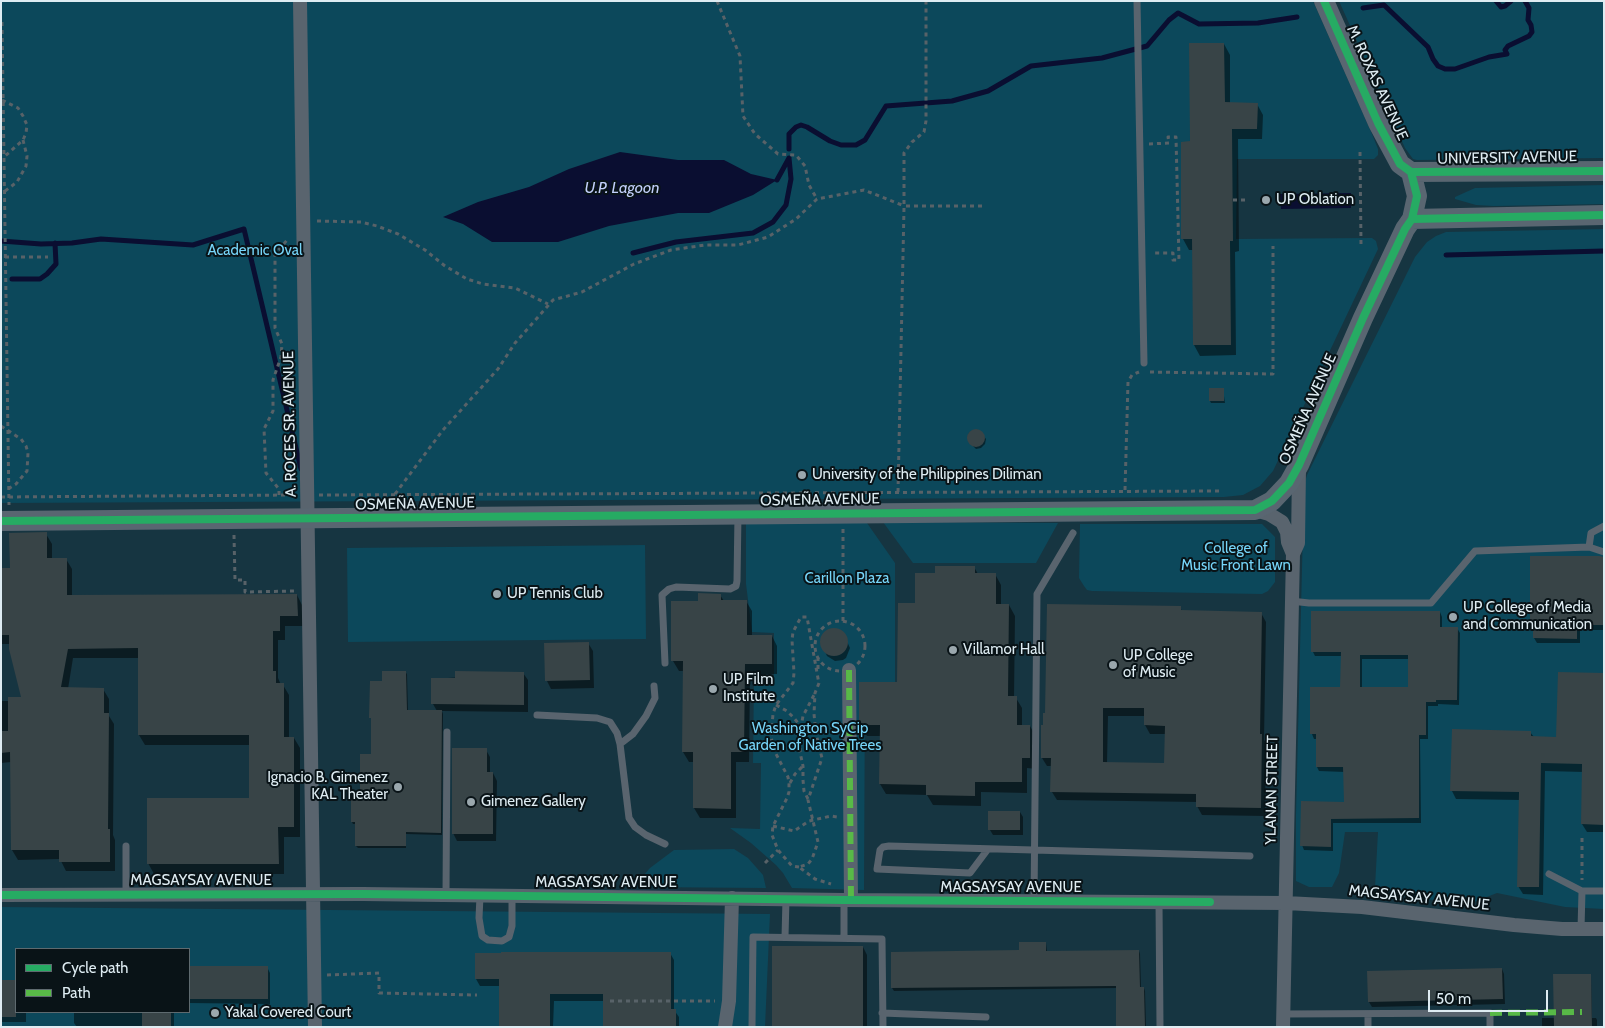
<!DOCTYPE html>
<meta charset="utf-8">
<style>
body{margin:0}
#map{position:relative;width:1605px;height:1028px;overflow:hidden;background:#1c282d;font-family:Cabin,sans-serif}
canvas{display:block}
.frame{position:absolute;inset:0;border:2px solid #deecf2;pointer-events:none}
.legend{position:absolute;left:15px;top:948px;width:175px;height:65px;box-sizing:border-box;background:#091317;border:1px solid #5e6a6f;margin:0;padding:6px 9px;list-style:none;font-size:15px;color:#deecf2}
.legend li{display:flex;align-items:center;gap:10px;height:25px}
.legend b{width:25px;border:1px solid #5e6a6f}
.scale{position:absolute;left:1428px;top:990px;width:120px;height:22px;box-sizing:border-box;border:2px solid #deecf2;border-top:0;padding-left:6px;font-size:15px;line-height:18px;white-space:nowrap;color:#deecf2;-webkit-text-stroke:4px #091317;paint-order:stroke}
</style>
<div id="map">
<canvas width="1605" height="1028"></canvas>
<div class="frame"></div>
<ul class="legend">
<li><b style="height:6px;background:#26ab63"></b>Cycle path</li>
<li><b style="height:6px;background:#58b947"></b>Path</li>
</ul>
<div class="scale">50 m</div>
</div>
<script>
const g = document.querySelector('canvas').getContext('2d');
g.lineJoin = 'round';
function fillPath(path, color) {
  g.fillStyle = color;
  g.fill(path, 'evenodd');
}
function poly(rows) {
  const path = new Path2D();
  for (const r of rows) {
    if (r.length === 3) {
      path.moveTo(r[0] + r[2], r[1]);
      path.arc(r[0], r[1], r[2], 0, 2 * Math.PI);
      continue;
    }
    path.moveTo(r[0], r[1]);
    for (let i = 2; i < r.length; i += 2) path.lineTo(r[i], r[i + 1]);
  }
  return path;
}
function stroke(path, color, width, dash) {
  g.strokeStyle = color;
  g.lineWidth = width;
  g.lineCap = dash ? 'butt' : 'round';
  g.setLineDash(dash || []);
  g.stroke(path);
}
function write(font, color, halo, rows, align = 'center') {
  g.font = font + ' Cabin,sans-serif';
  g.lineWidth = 4;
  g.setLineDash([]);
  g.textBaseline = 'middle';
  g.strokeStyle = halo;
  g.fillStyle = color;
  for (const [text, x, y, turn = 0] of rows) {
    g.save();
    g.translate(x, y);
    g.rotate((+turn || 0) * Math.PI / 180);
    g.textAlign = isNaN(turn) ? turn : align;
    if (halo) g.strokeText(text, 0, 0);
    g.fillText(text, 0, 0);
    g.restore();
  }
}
fillPath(poly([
 [1,1,1604,1,1604,1027,1,1027],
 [16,949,189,949,189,1012,16,1012]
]), '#163541');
fillPath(poly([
 [1,1,1313,1,1372,134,1378,149,1378,155,1374,159,1237,159,1236,239,1372,238,1376,241,1378,249,1273,471,1260,486,1243,495,1224,497,1,503],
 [1339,1,1604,1,1604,158,1417,160,1413,159,1405,148],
 [1604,185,1604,204,1494,206,1476,205,1455,199,1455,197,1475,188],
 [1604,229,1604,909,1565,907,1497,893,1466,905,1386,893,1375,887,1378,832,1345,832,1339,873,1332,887,1309,887,1296,881,1296,814,1304,486,1307,475,1415,257,1427,242,1436,236,1446,232],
 [883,522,1058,523,1036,563,913,563],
 [746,523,867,523,895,563,895,682,865,682,864,890,792,888,783,873,776,865,751,843,730,828,760,829,761,763,753,763,754,676,774,676,774,633,752,632,746,584],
 [1080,524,1262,524,1275,537,1275,582,1268,591,1262,594,1092,591,1087,590,1084,586,1079,578],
 [645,545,646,639,348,642,347,548],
 [734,849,748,858,763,875,766,888,641,887,643,876,650,868,674,850],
 [1,907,770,914,765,1027,1,1027],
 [16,949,189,949,189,1012,16,1012]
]), '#0c485b');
fillPath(poly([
 [620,152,678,160,724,160,751,174,777,180,753,195,709,213,678,213,609,226,558,242,492,242,463,224,443,217,478,202,529,187,569,169],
 [1351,193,1351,208,1281,209,1280,194]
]), '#0a0e31');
fillPath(poly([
 [1224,44,1230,55,1230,104,1257,104,1263,115,1262,139,1238,139,1239,251,1235,252,1236,355,1200,356,1194,345,1193,250,1189,250,1183,239,1182,143,1192,143],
 [1223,389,1225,403,1211,403,1210,401],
 [974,430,979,430,986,439,985,444,981,448,976,449,968,441,969,433],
 [46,534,52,544,52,559,66,559,72,569,72,597,297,595,302,605,303,626,285,626,285,640,278,640,278,678,281,685,283,685,289,695,289,738,294,738,300,748,300,837,284,837,284,874,154,874,148,863,250,799,250,745,145,745,139,735,139,658,73,658,68,689,103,689,109,699,109,716,114,724,113,835,115,840,115,871,66,871,60,859,18,860,12,850,11,762,1,763,1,701,9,701,23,698,10,644,1,644,1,569,11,569],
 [1531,557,1604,558,1604,630,1580,630,1580,643,1537,643,1534,638,1534,630,1531,625],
 [974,567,978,574,995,574,1001,585,1001,605,1009,605,1015,616,1014,698,1016,698,1022,708,1022,726,1030,726,1036,737,1036,769,1027,768,1027,793,981,792,981,806,933,805,927,795,886,794,880,784,881,736,867,736,860,725,898,684,916,605,936,574],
 [720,595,724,601,746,601,752,611,752,636,772,636,777,646,777,674,750,674,749,762,736,762,736,818,700,818,694,808,695,762,689,762,683,752,684,671,679,671,673,661,699,602],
 [1180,607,1182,611,1261,613,1266,622,1264,740,1266,743,1265,816,1202,815,1197,806,1197,802,1057,800,1052,792,1052,766,1047,766,1042,758],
 [1108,716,1145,716,1145,725,1150,734,1166,734,1166,764,1107,763],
 [1440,612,1442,617,1442,628,1457,628,1460,633,1459,705,1438,704,1438,706,1428,706,1428,739,1420,739,1421,823,1333,823,1333,851,1304,850,1302,845,1345,803,1345,772,1319,771,1317,767,1317,739,1314,739,1312,734,1312,688,1342,688,1342,656,1315,656,1313,652],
 [1362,659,1409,659,1409,688,1362,688],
 [836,630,843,633,850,648,846,658,843,660,835,661,827,656,821,642,824,634,827,631],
 [588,643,593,651,594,688,551,689,547,681],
 [405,672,407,674,408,711,437,711,433,704,433,679,523,673,528,680,528,712,442,711,443,714,442,835,406,834,406,848,358,848,356,846,356,824,353,824,352,822,361,798,373,755,372,719,370,717,383,682],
 [1604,674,1604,832,1587,832,1582,824,1584,772,1545,771,1543,895,1523,894,1518,886,1520,800,1456,799,1452,791,1530,732,1534,737,1557,738],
 [486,750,490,757,490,773,493,773,497,781,496,841,457,841,453,833],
 [990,812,1020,812,1023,817,1023,835,993,835,990,830],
 [1046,943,1047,952,1139,951,1140,954,1141,988,1144,988,1145,991,1146,1027,1117,1027,1117,988,894,991,892,988],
 [863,947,867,955,867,1027,773,1027],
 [670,953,674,960,674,1010,679,1017,679,1027,605,1027,604,1001,554,1001,553,1027,390,1027,501,1026,501,986,480,986,476,979],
 [189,967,267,967,270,973,270,1004,189,1003],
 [1502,969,1504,974,1505,1004,1372,1007,1369,1002],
 [1590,975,1591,977,1592,1018,1596,1018,1597,1020,1597,1027,1542,1027,1542,1018,1555,1018],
 [1,981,16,981,16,1012,26,1012,26,1022,1,1022],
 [74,1012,174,1012,174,1027,77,1027,74,1023]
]), '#0007');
stroke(poly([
 [1496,1,1501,7,1505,6,1511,1],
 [1363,8,1384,5,1428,47,1433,59,1438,66,1445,69,1455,69,1489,57,1507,54,1505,50,1508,46,1529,36,1532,32,1531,25,1528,20,1529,8,1525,1],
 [789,149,789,134,796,127,801,125,807,127,830,141,841,145,856,145,865,140,886,106,952,101,988,91,1031,66,1102,58,1147,46,1169,20,1178,13,1199,24,1258,23,1297,17],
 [777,180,789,158],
 [1,241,41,244,72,243,101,239,193,245,244,229,301,469],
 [633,253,676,242,753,233,773,222,786,205,791,179,789,158],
 [1446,255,1604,251],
 [12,279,40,279,47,274,56,264,55,243]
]), '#0a0e31', 5);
fillPath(poly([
 [1189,43,1224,43,1225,102,1258,103,1257,129,1232,129,1233,241,1230,241,1231,345,1193,345,1192,239,1181,239,1181,142,1190,141],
 [1209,388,1224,388,1224,401,1209,401],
 [976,438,9],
 [47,532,47,558,67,558,67,595,297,594,298,616,280,616,280,631,273,631,273,671,276,671,276,683,284,683,284,737,294,737,294,827,278,827,279,864,147,864,147,798,249,798,249,735,138,735,138,648,68,649,61,687,104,688,104,713,109,713,108,829,110,829,110,862,59,862,59,850,11,850,10,752,1,753,1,731,8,731,8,697,21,697,9,649,9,635,1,635,1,568,10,568,9,533],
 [1530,556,1599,556,1604,557,1604,625,1577,625,1577,639,1533,638,1533,625,1530,625],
 [935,566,975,566,975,573,996,573,996,604,1009,604,1008,696,1017,696,1017,725,1030,725,1030,758,1022,758,1022,782,975,782,975,796,926,795,926,785,879,784,880,725,859,725,859,682,897,682,898,603,915,603,915,573,935,573],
 [698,593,721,594,721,600,747,600,747,635,772,635,772,664,745,664,744,752,731,752,731,809,693,808,693,752,682,752,683,661,671,661,671,601,698,601],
 [1047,604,1181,606,1181,610,1262,612,1260,734,1262,734,1261,808,1196,807,1196,794,1050,792,1051,758,1041,758,1041,725,1043,725,1043,713,1045,713],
 [1103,708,1144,708,1144,725,1165,726,1164,763,1103,762],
 [1311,611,1440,611,1440,627,1458,627,1457,700,1436,700,1436,702,1426,702,1426,735,1419,735,1419,818,1331,819,1331,847,1300,846,1301,801,1344,802,1343,767,1316,767,1316,734,1310,734,1310,687,1340,687,1341,652,1311,652],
 [1360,655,1408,655,1408,687,1360,687],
 [834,642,14],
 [589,642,590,680,545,681,544,643],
 [382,671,406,671,407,710,442,710,441,833,406,832,406,846,355,846,355,822,351,822,351,797,360,797,360,754,371,754,371,718,369,718,370,681,382,681],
 [455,671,524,672,524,705,431,704,431,678,455,678],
 [1558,672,1604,673,1604,825,1581,824,1582,764,1541,763,1539,887,1517,887,1519,792,1450,791,1452,729,1531,731,1531,736,1556,737],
 [452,748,487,748,487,772,493,772,493,834,452,834],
 [988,811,1020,811,1020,830,988,830],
 [1019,942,1046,942,1046,951,1139,950,1140,987,1144,987,1145,1027,1116,1027,1116,986,891,988,891,952,1019,950],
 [772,946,863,946,863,1027,772,1027],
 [501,952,671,952,671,1009,676,1009,676,1027,603,1027,603,994,550,994,550,1027,499,1027,499,979,475,979,475,953,501,953],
 [189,966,268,966,268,999,189,999],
 [1502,968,1503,999,1368,1002,1367,971],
 [1553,974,1591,974,1592,1027,1554,1027],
 [1,980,16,980,16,1017,1,1017],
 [142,1012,171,1012,171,1027,142,1027]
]), '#384447');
stroke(poly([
 [717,1,740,56,743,116,755,134,778,154,796,155,805,166,809,185,817,199],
 [2,22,9,505],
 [2,100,18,108,23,116,27,125,26,133,23,140,4,157],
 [1149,144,1169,143,1168,137,1176,137,1179,260,1173,260,1173,253,1153,253],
 [1360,152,1361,244],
 [5,191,17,182,26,166,27,156,23,140],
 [1233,200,1245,200],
 [904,204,904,153,912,142,924,132,926,121,926,1],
 [906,206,985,206],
 [317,221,361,222,377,226,398,234,425,250,445,266,467,279,483,284,515,288,548,304],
 [5,257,48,257],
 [1150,372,1273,374,1273,246],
 [1,426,21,439,26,446,28,453,27,471,16,484,8,489],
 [1125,490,1128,382,1132,375,1139,372],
 [898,492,904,208],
 [395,494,443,430,498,369,515,343,553,300,582,292,634,264,671,250,705,245,738,245,768,237,796,219,817,199,864,190,902,205],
 [279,495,279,489,266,473,264,429,273,411,273,380,281,357,282,344,275,328,275,254,288,239],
 [319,495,1223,491],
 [1,497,293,495],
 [843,529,843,621],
 [234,535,235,580,245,580,245,592,296,591],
 [840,646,25],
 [818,657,818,672],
 [819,683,815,693,814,714,816,734,822,758,808,800,818,842,812,859,808,864,799,867,815,879,831,884],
 [776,705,787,711,794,718,798,723,799,731],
 [790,783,795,774,803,766],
 [808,799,804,791,803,780,803,766,800,752,800,733,803,716,814,695],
 [773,826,794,831,809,821,831,816,837,817],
 [1582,838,1582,880],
 [765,863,778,850],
 [799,867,792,866,784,857,778,850,772,835,773,826,787,798,789,792,789,784,788,777,774,750,771,737,773,714,776,705,793,683,794,673,792,640,793,632,801,617,807,617,819,684],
 [327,975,379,973,379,993,477,995],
 [610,1001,715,1001]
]), '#586268', 3, [4, 4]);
stroke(poly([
 [1137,1,1144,363],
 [1589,547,1591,533,1604,526],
 [1291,601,1309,603,1431,603,1475,551,1589,547,1604,552],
 [665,663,662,595,669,589,676,587,730,589,736,586,737,581,738,515],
 [537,715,597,718,610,722,617,733,620,744,629,818,635,827,646,835,665,844],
 [620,744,633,734,646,716,655,698,654,686],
 [988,849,970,873,877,869,880,850,883,847,889,846,1250,856],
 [1549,874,1582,891,1604,891],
 [126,894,126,846],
 [446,895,447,732],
 [480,896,479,918,482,936,488,940,502,941,509,937,512,926,512,896],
 [1034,902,1037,594,1073,533],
 [1159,902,1160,1027],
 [1581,929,1582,891],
 [785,937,786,899],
 [844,938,844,900],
 [882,1013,986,1017],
 [1284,1014,1490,1013,1490,1027],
 [1368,1014,1368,1027],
 [752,1027,753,937,882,939,883,1027]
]), '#59646e', 7);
stroke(poly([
 [300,1,315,1027],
 [1255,510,1269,514,1282,522,1287,532,1288,542,1293,554,1283,1027],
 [1293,554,1298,543,1299,468],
 [849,670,851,900],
 [1,895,363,894,844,900,1286,903,1362,907,1514,925,1562,929,1604,929],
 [725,1027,729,1001,732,898]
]), '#59646e', 14);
stroke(poly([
 [1324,1,1378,123,1400,164,1411,172],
 [1411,172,1604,171],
 [1412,219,1604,215],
 [1,521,1255,510,1272,501,1289,483,1299,465,1363,318,1405,229,1412,219,1417,196,1411,172]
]), '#596671', 20);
stroke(poly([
 [849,670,851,900],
 [1490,1013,1582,1012]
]), '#58b947', 6, [12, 6]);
stroke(poly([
 [1324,1,1378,123,1400,164,1411,172],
 [1411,172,1604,171],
 [1412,219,1604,215],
 [1,521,1255,510,1272,501,1289,483,1299,465,1363,318,1405,229,1412,219,1417,196,1411,172],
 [1,895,363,894,844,900,1210,902]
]), '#26ab63', 8);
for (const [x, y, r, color] of [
 [1266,200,5,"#9aa7ad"],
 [802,475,5,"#9aa7ad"],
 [497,594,5,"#9aa7ad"],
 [1453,617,5,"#9aa7ad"],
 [953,650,5,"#9aa7ad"],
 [1113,665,5,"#9aa7ad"],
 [713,689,5,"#9aa7ad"],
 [398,787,5,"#9aa7ad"],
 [471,802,5,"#9aa7ad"],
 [215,1013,5,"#9aa7ad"]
]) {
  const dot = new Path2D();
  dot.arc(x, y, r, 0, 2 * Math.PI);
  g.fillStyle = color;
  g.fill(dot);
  stroke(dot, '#091317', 2);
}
write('15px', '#deecf2', '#091317', [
 ["M. ROXAS AVENUE",1377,83,65],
 ["UNIVERSITY AVENUE",1507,158,-1],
 ["OSMEÑA AVENUE",1308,409,-66],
 ["A. ROCES SR. AVENUE",290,424,-91],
 ["OSMEÑA AVENUE",820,500,-1],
 ["OSMEÑA AVENUE",415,504,-1],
 ["YLANAN STREET",1272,790,-89],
 ["MAGSAYSAY AVENUE",201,881],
 ["MAGSAYSAY AVENUE",606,883],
 ["MAGSAYSAY AVENUE",1011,888],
 ["MAGSAYSAY AVENUE",1419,898,6]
]);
write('15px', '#deecf2', '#091317', [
 ["UP Oblation",1276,200],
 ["University of the Philippines Diliman",812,475],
 ["UP Tennis Club",507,594],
 ["UP College of Media",1463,608],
 ["and Communication",1463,625],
 ["Villamor Hall",963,650],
 ["UP College",1123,656],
 ["of Music",1123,673],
 ["UP Film",723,680],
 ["Institute",723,697],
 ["Ignacio B. Gimenez",388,778,"right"],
 ["KAL Theater",388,795,"right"],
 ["Gimenez Gallery",481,802],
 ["Yakal Covered Court",225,1013]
], 'left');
write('15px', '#76d5f9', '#091317', [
 ["Academic Oval",255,251],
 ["College of",1236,549],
 ["Music Front Lawn",1236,566],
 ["Carillon Plaza",847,579],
 ["Washington SyCip",810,729],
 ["Garden of Native Trees",810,746]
]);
write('italic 16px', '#c3d0fb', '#091317', [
 ["U.P. Lagoon",622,188]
]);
</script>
